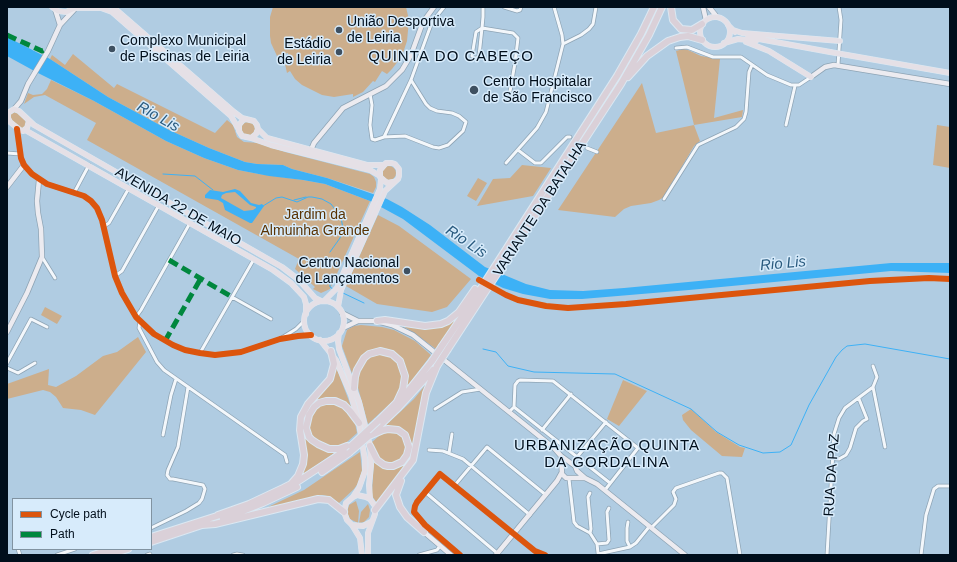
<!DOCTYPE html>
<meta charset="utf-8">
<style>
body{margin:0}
#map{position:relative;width:957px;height:562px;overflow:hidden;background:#b0cce2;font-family:Helvetica,sans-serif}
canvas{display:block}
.frame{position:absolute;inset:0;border:8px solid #000e1b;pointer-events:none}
.legend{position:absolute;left:12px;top:498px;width:140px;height:52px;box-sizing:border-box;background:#d7ebfb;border:1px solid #8193a1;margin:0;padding:5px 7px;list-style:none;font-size:12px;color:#000e1b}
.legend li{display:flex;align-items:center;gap:8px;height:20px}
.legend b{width:20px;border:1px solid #8193a1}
</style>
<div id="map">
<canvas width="957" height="562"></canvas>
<div class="frame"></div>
<ul class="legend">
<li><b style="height:5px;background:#dc550d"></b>Cycle path</li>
<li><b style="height:5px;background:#00873e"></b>Path</li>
</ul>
</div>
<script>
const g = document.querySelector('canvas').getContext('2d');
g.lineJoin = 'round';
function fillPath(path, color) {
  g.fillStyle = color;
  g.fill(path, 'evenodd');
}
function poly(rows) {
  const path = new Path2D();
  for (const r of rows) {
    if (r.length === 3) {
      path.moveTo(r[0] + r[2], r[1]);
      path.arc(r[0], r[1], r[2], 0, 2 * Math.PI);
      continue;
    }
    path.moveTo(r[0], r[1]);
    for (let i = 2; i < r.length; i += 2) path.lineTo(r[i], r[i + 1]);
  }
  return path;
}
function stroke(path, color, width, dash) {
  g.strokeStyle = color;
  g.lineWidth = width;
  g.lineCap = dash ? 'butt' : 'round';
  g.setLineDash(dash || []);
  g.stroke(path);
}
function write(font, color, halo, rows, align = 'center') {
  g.font = font + ' Helvetica,sans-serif';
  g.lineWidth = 3;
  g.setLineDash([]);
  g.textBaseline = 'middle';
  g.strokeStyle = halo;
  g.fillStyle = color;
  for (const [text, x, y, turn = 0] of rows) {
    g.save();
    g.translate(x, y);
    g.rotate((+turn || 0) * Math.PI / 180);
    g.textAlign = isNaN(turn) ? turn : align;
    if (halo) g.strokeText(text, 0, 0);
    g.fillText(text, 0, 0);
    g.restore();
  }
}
fillPath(poly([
 [273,7,406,7,409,20,407,41,402,56,392,69,387,74,382,71,375,82,373,81,363,92,353,97,353,94,334,97,322,95,302,85,295,79,290,71,287,73,285,64,289,61,288,53,277,56,271,43,270,36,270,17],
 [683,49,688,50,701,56,720,59,714,118,743,110,742,117,694,125,700,141,694,146,664,197,659,200,651,203,631,206,624,209,615,217,558,210,642,83,656,133,694,125,676,51],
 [73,54,114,88,117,84,215,133,227,120,233,125,237,137,244,142,259,143,285,152,370,174,374,177,376,182,376,187,373,193,327,178,292,169,283,165,257,164,245,162,209,148,169,130,108,97,50,59,52,55,65,65],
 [51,80,94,101,166,141,204,158,238,170,259,174,303,180,325,184,370,201,330,289,321,293,313,289,315,287,295,269,299,259,87,140,96,123,45,95,34,97,24,104,28,93,33,95,42,94,47,89],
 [14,112,18,113,25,120,26,123,25,127,21,129,15,124,10,118,11,114],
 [248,129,7],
 [937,125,950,127,950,168,933,165],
 [522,165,551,168,533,196,477,206,493,179,510,178],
 [389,173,7],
 [478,178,487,183,476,201,467,196],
 [378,215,399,226,471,279,447,307,432,312,377,304,346,286],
 [45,307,62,316,57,324,41,315],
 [457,318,436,349,411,331,401,325,422,329,436,328,442,326],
 [361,325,382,327,394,330,415,341,431,355,406,388,407,375,405,366,402,359,397,355,381,349,368,352,362,356,356,366,353,376,342,346,347,330,354,326],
 [138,337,146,352,95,415,81,410,63,408,56,397,50,392,43,390,7,399,7,384,49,369,48,385,56,387,76,376,103,356,117,352],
 [378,354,391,356,398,363,403,378,399,392,393,401,368,424,357,384,360,368,367,359],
 [336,367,352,409,333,399,308,412,304,425,308,437,337,451,302,475,307,461,307,453,302,428,305,414,315,400,328,386,333,377],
 [623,380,647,391,619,426,607,419],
 [427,383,412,457,377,503,372,496,372,492,374,460,396,468,411,447,411,442,408,436,384,427,414,399],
 [326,403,339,404,352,416,355,423,357,433,347,442,340,446,332,446,321,443,312,437,310,432,308,426,311,415,320,405],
 [691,409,716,432,740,447,745,448,742,457,722,456,691,430,683,420,682,415],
 [389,432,400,434,406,445,404,455,397,462,391,463,382,461,378,457,371,443,380,435],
 [360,452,362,471,359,482,354,489,339,503,327,496,322,495,264,509,304,490],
 [356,501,359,511,358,523,350,519,347,512,349,505],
 [368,504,370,510,369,517,364,522,359,523,361,512]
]), '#ccae8c');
fillPath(poly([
 [7,37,50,59,108,97,169,130,209,148,245,162,257,164,283,165,292,169,327,178,387,199,402,207,430,225,485,267,526,284,550,290,583,291,624,288,891,263,950,263,950,273,891,271,689,290,582,299,550,299,523,294,503,288,479,276,403,219,370,201,325,184,303,180,269,176,238,170,204,158,166,141,94,101,38,73,7,56],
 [235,189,240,191,251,203,259,205,262,204,264,206,252,223,250,223,225,210,223,203,218,200,205,198,205,195,210,190,223,192],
 [235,192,250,205,256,207,256,208,253,210,244,211,221,198,222,195,226,193]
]), '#3db1f6');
stroke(poly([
 [163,174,195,176,213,190],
 [294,200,306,197],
 [263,206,276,198,282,197,297,202,308,197,312,197,322,199,331,204,341,217,343,229,340,238,330,252],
 [330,283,330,287,333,289],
 [343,293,364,303],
 [483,349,496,352,508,366,534,372,615,374,691,409,717,432,739,445,763,453,780,452,791,445,809,405,836,357,842,350,847,346,865,344,950,359]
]), '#3db1f6', 1);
stroke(poly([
 [570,137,587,148]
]), '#96b0c4', 3, [3, 1.5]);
const street = poly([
 [504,7,517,11,520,10,521,7],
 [482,28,513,33,518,38,515,63,509,97],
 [482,28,476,32,472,56,474,58,477,58,479,56,482,28,483,17,483,7],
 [563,44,581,35,589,29,593,24,596,7],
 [676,48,687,47,713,57,741,57,767,75,791,85,799,85,811,77],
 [838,65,841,20,839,7],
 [370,94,372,105,370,125,372,139,375,140,384,137,405,136,433,147,439,148,448,145,463,131,466,122,459,116,452,113,437,111,430,108,426,104,411,80],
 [786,125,795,86],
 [17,129,21,158,24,165,32,174,47,184,84,196,91,201,97,208,102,220,115,276,122,293,136,317,154,334,173,345,185,350,200,353,215,355,241,352,280,339,298,336,311,335],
 [384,137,411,80,432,22,444,7],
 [587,148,597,152],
 [518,150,535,163,541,163,567,137,570,137],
 [7,153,20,154],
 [506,163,537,128,546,112,563,44,562,35,554,7],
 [74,193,89,165],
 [664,199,698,145,736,127,744,119,746,112,749,72,752,65],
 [103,227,109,223,129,188],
 [42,257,55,278],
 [115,276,122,271,159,205],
 [232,297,271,319],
 [136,317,141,310,190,223],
 [140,321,139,328,157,362,164,370,285,455,287,462],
 [280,339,296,329,304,321],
 [200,353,254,259],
 [7,363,31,319,47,327],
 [7,368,18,373,35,363],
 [873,387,885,447],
 [514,407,610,483],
 [435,409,462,392,481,389],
 [509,412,514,407,515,385,518,381,520,380,553,381,638,448,605,490],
 [542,430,571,394],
 [163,435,171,395,176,379],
 [429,450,443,451,463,459,530,515],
 [449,453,452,434],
 [577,457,606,422],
 [832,458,839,459,846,455,850,448,856,428,863,421,867,419,859,399],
 [569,479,574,522,577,526,590,533,597,544,598,553],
 [455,485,487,447,546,495],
 [425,492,497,553],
 [628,522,627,528,627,541,630,547],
 [151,528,186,511,199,503,202,499,205,489,203,485,173,479,170,479,167,475,168,470,178,447,188,387],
 [651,528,674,505,676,499,673,492,676,488,719,473,722,473,727,478,740,555],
 [590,533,591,529,588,497,590,493],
 [597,544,607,543,609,540,607,512,609,508],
 [18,549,20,555],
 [598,554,630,547,636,543,649,527],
 [57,555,75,549],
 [147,555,150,554],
 [233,555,237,554,243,555],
 [419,555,437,550,440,546],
 [460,555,425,525,414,512,415,506,417,502,440,474,535,551,545,555],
 [827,555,834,434,839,418,845,408,873,387,877,377,873,366],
 [921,555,926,515,934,489,938,486,950,486]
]);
const secondary = poly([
 [703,7,706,20],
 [709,7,717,17],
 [55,9,60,25],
 [811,77,825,67,834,65,950,84],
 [14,109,21,101,28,84,48,51,60,25,74,10],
 [311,150,314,143,343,108,386,86,402,70,411,55,423,22,434,7],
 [7,187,24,165],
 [342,313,358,321,377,321,392,325,413,335,554,448,561,456,575,466,577,471,585,478],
 [343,328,358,321],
 [7,332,27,293,42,257,41,229,38,213,37,201,39,180],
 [561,456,562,474,566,478,585,478,597,484,685,555],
 [424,532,451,555],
 [496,555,557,481,562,472]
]);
const primary = poly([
 [52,7,58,11,66,12,77,7],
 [113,7,234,112,242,118,254,121,257,125,258,129,267,138,367,165,383,165],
 [76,8,101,8,112,12,231,116,238,128],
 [715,32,15],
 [728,25,735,32],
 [733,30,742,33,840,41],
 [748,37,830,52],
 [746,42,769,51,811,77],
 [724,43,738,39,756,41],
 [847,55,950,73],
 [246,119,243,120,239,125,239,131,242,136,251,138,256,134,258,129],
 [29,121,27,128,23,131,20,130,10,122,8,118,8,113,14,109,19,111,34,125,282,267,299,280,315,298,321,301],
 [25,130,273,270,291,283,304,297,306,304,306,314],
 [251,138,271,145,370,170,380,176],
 [324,301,337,288,380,189,381,179],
 [324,321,20],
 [338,307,341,290,385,191,398,179,399,176,399,169,395,164,392,163,386,163,380,170,380,177,387,183,393,182],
 [339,333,338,341,339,349,359,402,370,446,371,465,369,485,370,499],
 [320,340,336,360,351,395,359,423,365,460,365,471,359,488,353,497,346,503,344,512,347,520,352,525,360,538,362,555],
 [353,497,357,495,366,497,370,499,375,506,375,514,368,533,368,555],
 [352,525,363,526,371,522]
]);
const highway = poly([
 [671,7,673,20,681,29,692,30,702,24],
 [628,77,647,56,668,41,680,37,688,36,702,40],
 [377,321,385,320,425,326,441,324,448,321,459,312,475,289],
 [442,346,474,299,617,76,641,34,654,7],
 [448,349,621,84,649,35,662,7],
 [354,388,355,377,357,370,364,358,369,354,380,351,392,354,400,361,405,376,403,389,396,404],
 [378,421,408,391,432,361],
 [373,432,399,407,433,370],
 [369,436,383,430,388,429,398,430,405,435,409,447,407,455,402,462,393,466,388,466,384,465,377,460,370,446],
 [347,446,339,449,329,449,318,444,312,440,309,437,306,428,309,415,314,407,319,403,326,401,335,401,344,405,350,411,359,423],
 [322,472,349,453],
 [401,481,396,495,400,507,407,517,424,532],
 [291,486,334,458,351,446],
 [375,510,413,460,426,393,437,366],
 [218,515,249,504,283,488,291,484,298,476,303,464,304,455,300,430,301,417,308,404,330,379,334,364,331,351],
 [223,519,263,503,297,487],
 [151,537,220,515],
 [151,542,202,525,215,524,318,499,329,500,344,512],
 [93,555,112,549],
 [109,555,128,549]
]);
stroke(street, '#8ea4b5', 4.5);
stroke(secondary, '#8ea4b5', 6);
stroke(primary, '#dbe8f2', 6);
stroke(highway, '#dbe8f2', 8);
stroke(street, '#f3f7fb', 3);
stroke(secondary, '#ecebf0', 4.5);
stroke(primary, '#e5e0e6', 5);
stroke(highway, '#dad0d8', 6);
const primaryBridge = poly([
 [830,52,847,55]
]);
const highwayBridge = poly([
 [432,361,442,346],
 [437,366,448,349],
 [351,446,378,421],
 [349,453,369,436]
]);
stroke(primaryBridge, '#dbe8f2', 6, []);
stroke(highwayBridge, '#dbe8f2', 8, []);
stroke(primaryBridge, '#e5e0e6', 5);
stroke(highwayBridge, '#dad0d8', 6);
stroke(poly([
 [7,35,42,51,46,49],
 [169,260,232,297],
 [165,341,201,278]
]), '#00873e', 5, [10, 5]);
stroke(poly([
 [17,129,21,158,24,165,32,174,47,184,84,196,91,201,97,208,102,220,115,276,122,293,136,317,154,334,173,345,185,350,200,353,215,355,241,352,280,339,298,336,311,335],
 [479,280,506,295,518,300,546,306,568,308,626,304,870,281,929,278,950,279],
 [460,555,425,525,414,512,415,506,417,502,440,474,535,551,545,555]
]), '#dc550d', 6);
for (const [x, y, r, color] of [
 [339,30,4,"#3e5061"],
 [112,49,4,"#3e5061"],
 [339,52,4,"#3e5061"],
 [474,90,5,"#3e5061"],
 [407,271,4,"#3e5061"]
]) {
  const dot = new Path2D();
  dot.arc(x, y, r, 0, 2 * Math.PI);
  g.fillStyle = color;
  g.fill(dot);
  stroke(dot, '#d7ebfb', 1.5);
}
write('14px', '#000e1b', '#d7ebfb', [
 ["União Desportiva",347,22],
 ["de Leiria",347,38],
 ["Complexo Municipal",120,41],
 ["de Piscinas de Leiria",120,57],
 ["Estádio",331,44,"right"],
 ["de Leiria",331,60,"right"],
 ["Centro Hospitalar",483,82],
 ["de São Francisco",483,98],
 ["Centro Nacional",399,263,"right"],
 ["de Lançamentos",399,279,"right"]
], 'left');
write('14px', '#000e1b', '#d7ebfb', [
 ["AVENIDA 22 DE MAIO",178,207,30],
 ["VARIANTE DA BATALHA",540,209,-57],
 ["RUA DA PAZ",832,475,-86]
]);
write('14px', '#593202', '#d7ebfb', [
 ["Jardim da",315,215],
 ["Almuinha Grande",315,231]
]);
g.letterSpacing = '1px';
write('15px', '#000e1b', '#d7ebfb', [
 ["QUINTA DO CABEÇO",451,57],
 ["URBANIZAÇÃO QUINTA",607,446],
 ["DA GORDALINA",607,463]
]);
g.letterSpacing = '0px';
write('italic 15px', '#295a7e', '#d7ebfb', [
 ["Rio Lis",158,117,29],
 ["Rio Lis",466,242,34],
 ["Rio Lis",783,264,-5]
]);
</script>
